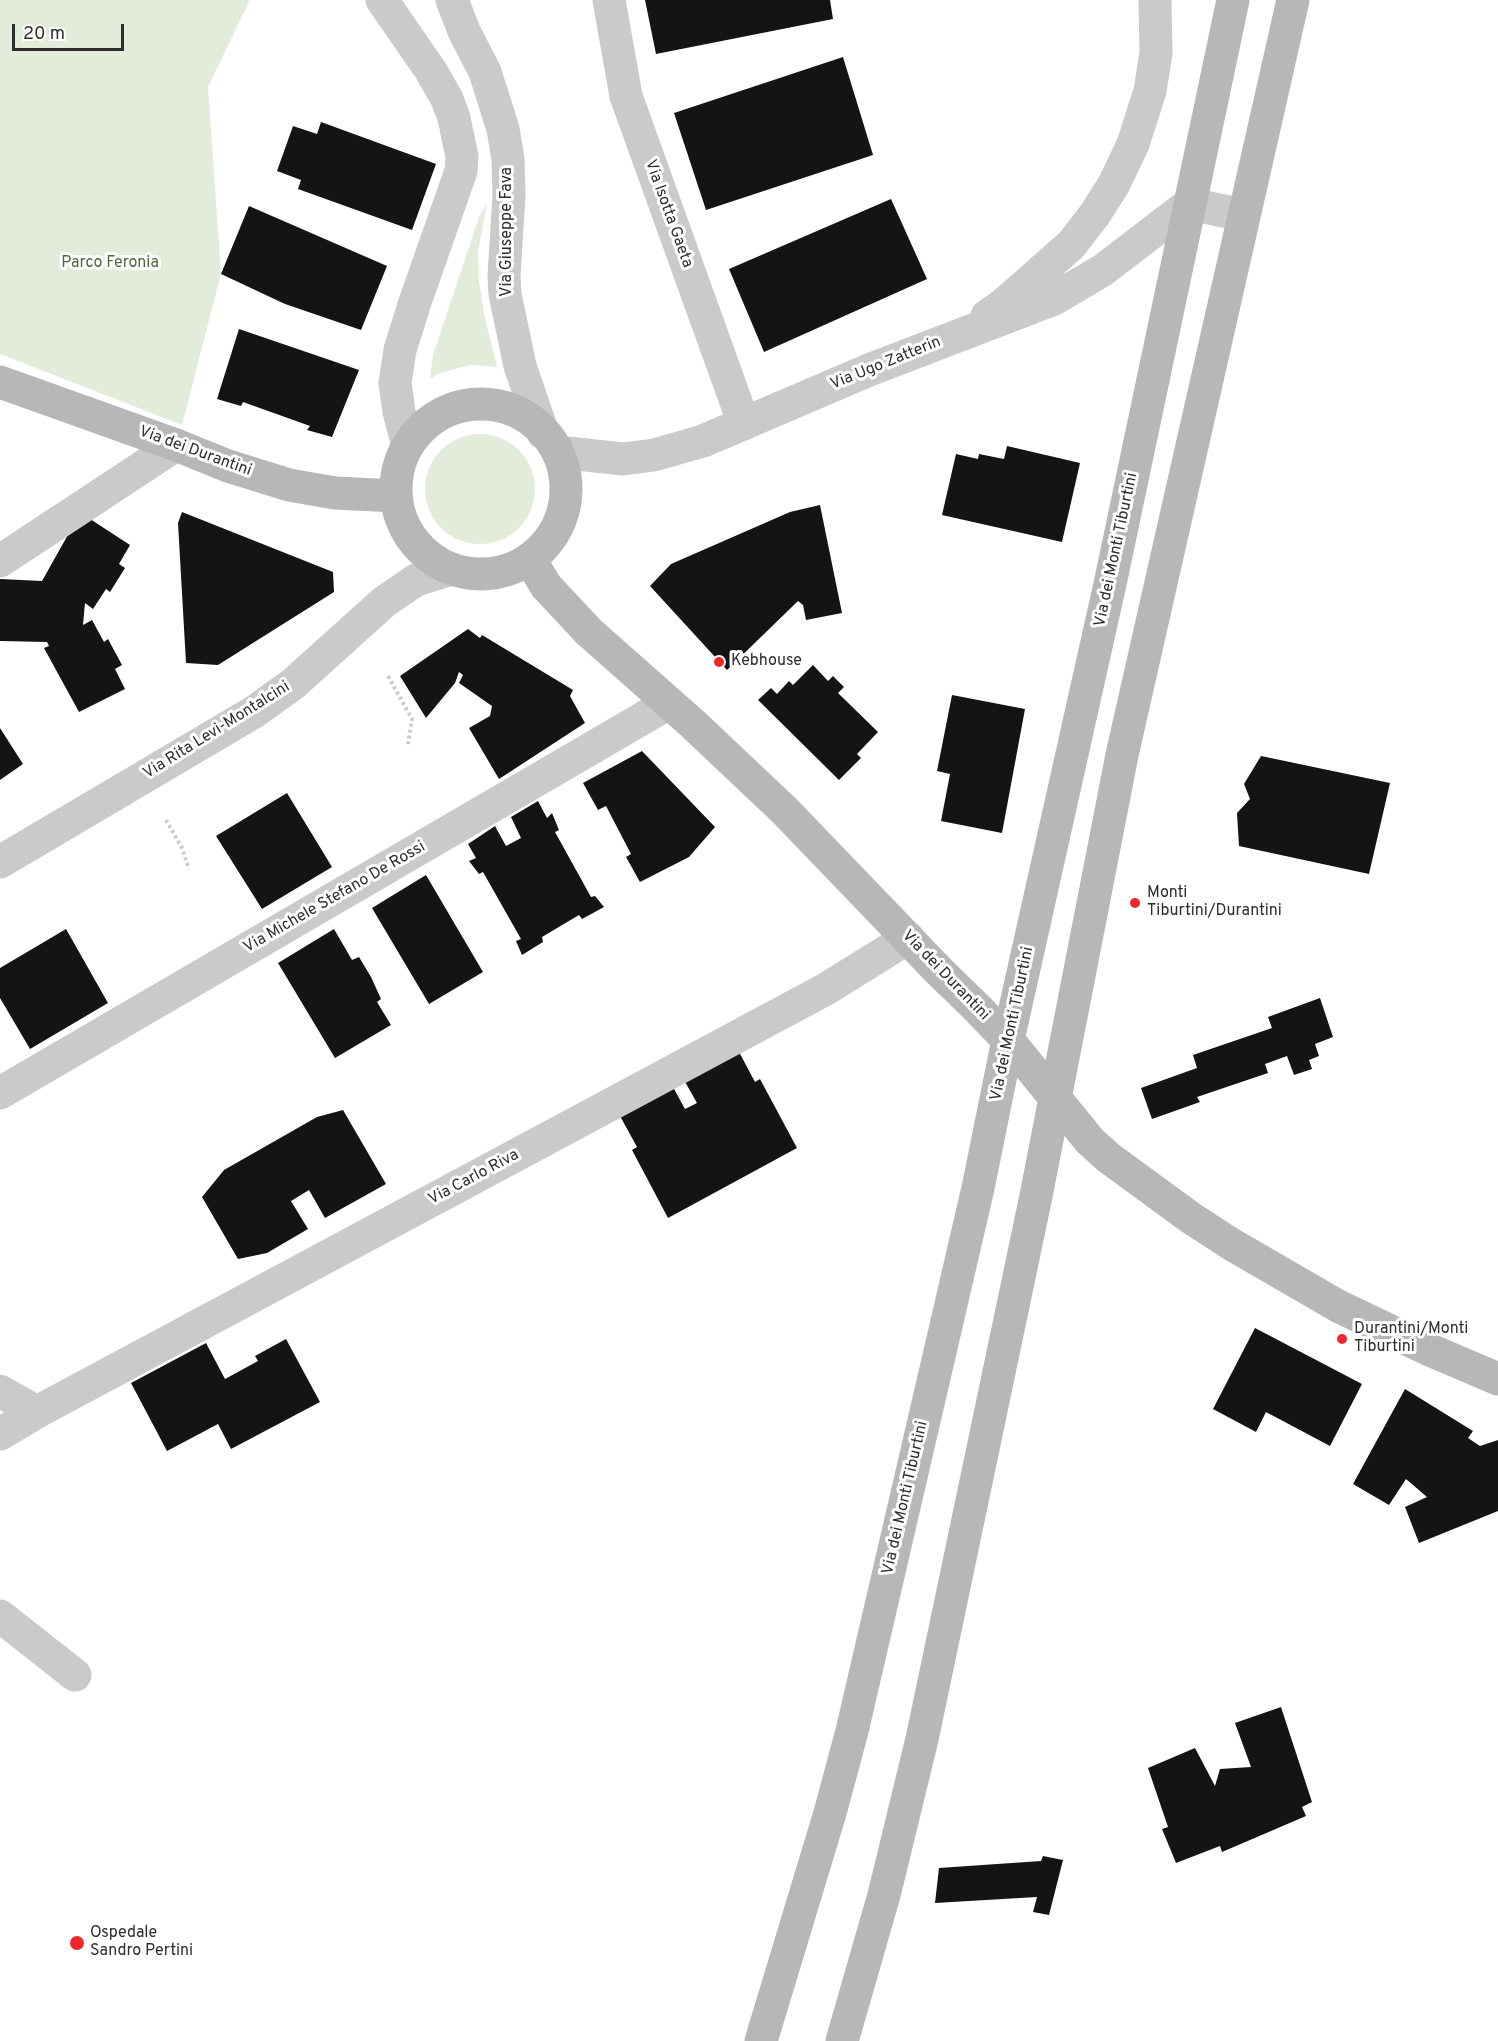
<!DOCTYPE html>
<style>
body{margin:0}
#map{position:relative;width:1498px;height:2041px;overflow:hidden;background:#fff;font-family:Overpass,sans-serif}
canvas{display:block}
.scale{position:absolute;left:12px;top:24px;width:112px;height:27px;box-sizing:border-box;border:3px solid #2d2d2d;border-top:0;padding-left:8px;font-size:18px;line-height:21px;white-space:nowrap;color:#2d2d2d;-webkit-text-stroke:4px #fff;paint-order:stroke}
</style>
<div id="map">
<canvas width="1498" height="2041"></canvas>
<div class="scale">20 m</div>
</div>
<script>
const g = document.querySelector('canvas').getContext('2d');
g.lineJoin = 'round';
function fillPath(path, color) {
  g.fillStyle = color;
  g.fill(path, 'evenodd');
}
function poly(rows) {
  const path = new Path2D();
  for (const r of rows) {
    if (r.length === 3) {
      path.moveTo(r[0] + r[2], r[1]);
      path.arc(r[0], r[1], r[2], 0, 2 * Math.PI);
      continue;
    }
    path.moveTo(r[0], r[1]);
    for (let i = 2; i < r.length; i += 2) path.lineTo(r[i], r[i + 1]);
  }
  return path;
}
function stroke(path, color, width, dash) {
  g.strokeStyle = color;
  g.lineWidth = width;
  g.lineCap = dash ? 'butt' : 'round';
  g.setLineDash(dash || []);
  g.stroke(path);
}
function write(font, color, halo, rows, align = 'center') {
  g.font = font + ' Overpass,sans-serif';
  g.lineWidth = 6;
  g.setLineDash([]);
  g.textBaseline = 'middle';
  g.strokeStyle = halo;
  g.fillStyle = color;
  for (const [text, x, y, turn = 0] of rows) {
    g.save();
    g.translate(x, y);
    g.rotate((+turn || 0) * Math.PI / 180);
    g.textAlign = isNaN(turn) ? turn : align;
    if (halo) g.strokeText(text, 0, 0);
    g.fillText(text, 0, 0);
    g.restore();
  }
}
fillPath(poly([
 [0,0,250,0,208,87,221,274,182,425,0,354],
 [487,203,478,252,479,282,485,318,497,367,470,365,440,373,430,379,433,355,479,217],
 [480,489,55]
]), '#e3ecda');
fillPath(poly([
 [645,0,830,0,833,19,656,54],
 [843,57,873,155,706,210,674,113],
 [321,122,436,164,412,230,298,189,301,180,277,171,293,126,317,134],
 [891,199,927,279,764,352,729,269],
 [249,206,387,266,361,330,285,304,221,274],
 [239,329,359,370,332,437,307,430,310,426,243,402,241,406,217,399],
 [1007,446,1080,463,1062,542,942,515,956,454,978,459,979,454,1004,459],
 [820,505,842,613,806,620,803,605,798,601,727,670,650,586,671,564,790,512],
 [182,512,333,572,334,592,218,665,186,663,178,523],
 [87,517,130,545,119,564,125,568,110,592,106,589,93,609,85,603,83,625,92,620,104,642,108,639,122,665,115,669,125,689,79,712,44,648,49,646,47,642,0,641,0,579,42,581,74,524],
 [468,629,480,638,482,635,573,690,570,696,585,723,499,779,469,728,490,716,492,706,459,683,463,675,459,672,455,683,426,718,400,676],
 [813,665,828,681,833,676,844,687,838,693,878,732,857,754,861,758,839,780,758,700,771,688,777,694,789,681,793,685],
 [952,695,1025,709,1002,833,941,821,950,774,937,771],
 [0,728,23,764,0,780],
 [642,751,715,827,689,857,640,882,626,857,631,854,606,806,598,810,583,783],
 [1261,756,1390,783,1369,874,1239,846,1237,813,1250,799,1244,784],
 [287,793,332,867,262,909,216,836],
 [538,801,547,818,552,813,559,830,555,832,591,897,595,896,604,907,582,919,579,915,542,937,543,942,522,955,516,941,521,939,483,872,479,874,469,861,476,858,468,844,495,826,506,846,521,838,511,817],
 [426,875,483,972,429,1004,372,908],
 [66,929,108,1003,30,1049,0,998,0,968],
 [334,929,352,960,359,957,371,977,381,999,377,1002,391,1025,335,1058,278,963],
 [1320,998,1333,1037,1315,1044,1319,1056,1309,1060,1312,1069,1294,1075,1287,1056,1265,1064,1268,1073,1197,1097,1200,1102,1152,1119,1141,1088,1197,1068,1193,1055,1272,1028,1268,1017],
 [738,1050,755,1082,760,1079,797,1148,668,1218,632,1150,637,1147,620,1116,673,1087,685,1109,697,1103,684,1080],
 [343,1110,386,1184,325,1218,309,1190,291,1201,308,1229,267,1253,238,1259,202,1197,224,1170,317,1117],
 [1255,1328,1362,1384,1330,1446,1266,1412,1256,1432,1213,1409],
 [286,1339,320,1402,231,1449,218,1424,167,1451,131,1383,206,1343,225,1379,258,1361,255,1356],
 [1405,1389,1473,1431,1468,1438,1480,1446,1498,1440,1498,1511,1419,1543,1405,1507,1427,1497,1406,1479,1389,1505,1353,1484],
 [1281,1707,1312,1802,1302,1807,1306,1816,1222,1852,1220,1846,1176,1863,1162,1829,1168,1827,1148,1768,1195,1748,1215,1786,1220,1769,1251,1767,1235,1723],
 [1043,1856,1063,1860,1049,1915,1033,1912,1037,1897,935,1903,939,1868,1041,1861]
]), '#141414');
stroke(poly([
 [388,676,412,719,408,744],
 [166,820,182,848,189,869]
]), '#cacaca', 4, [3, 3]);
stroke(poly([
 [382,0,431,71,447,99,454,118,462,157,461,171,414,305,400,350,395,383,399,412,407,442],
 [452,0,464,31,485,72,503,129,508,159,509,195,504,276,505,294,520,366,543,433],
 [609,0,626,96,744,424],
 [987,316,1004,304,1071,245,1095,214,1114,184,1133,144,1150,91,1156,53,1155,0],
 [558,452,623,459,654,455,703,441,869,370,1054,299,1103,270,1189,204,1244,215],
 [0,561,176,445],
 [0,862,254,712,293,684,384,602,416,580,452,569],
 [0,1093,669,703],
 [0,1391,37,1412],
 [0,1434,37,1412,826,989,908,938],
 [0,1616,75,1675]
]), '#cacaca', 33);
stroke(poly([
 [0,382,176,445,228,466,289,485,335,493,396,496],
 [481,489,85],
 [531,561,546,586,589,632,693,724,785,811,939,971,976,1007,1008,1040,1090,1141,1109,1158,1191,1218,1231,1244,1338,1306,1430,1350,1498,1379],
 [761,2041,830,1813,852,1731,978,1188,1008,1040,1110,584,1233,0],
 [842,2041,884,1895,922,1739,1036,1196,1122,755,1293,0]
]), '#b7b7b7', 33);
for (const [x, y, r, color] of [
 [719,662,6,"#ec282d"],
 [1135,903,6,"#ec282d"],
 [1342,1339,6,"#ec282d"],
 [77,1943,8,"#ec282d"]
]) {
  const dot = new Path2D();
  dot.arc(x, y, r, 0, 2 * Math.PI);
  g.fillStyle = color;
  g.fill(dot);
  stroke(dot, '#fff', 2);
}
write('16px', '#2d2d2d', '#fff', [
 ["Via Isotta Gaeta",668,214,70],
 ["Via Giuseppe Fava",508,232,-90],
 ["Via Ugo Zatterin",886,364,-22],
 ["Via dei Durantini",195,452,20],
 ["Via dei Monti Tiburtini",1117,550,-78],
 ["Via Rita Levi-Montalcini",217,731,-32],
 ["Via Michele Stefano De Rossi",335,898,-30],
 ["Via dei Durantini",945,976,46],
 ["Via dei Monti Tiburtini",1013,1024,-78],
 ["Via Carlo Riva",474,1178,-28],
 ["Via dei Monti Tiburtini",906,1498,-77]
]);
write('16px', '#4e6a39', '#fff', [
 ["Parco Feronia",110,264]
]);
write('16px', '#2d2d2d', '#fff', [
 ["Kebhouse",731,662],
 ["Monti",1147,894],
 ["Tiburtini/Durantini",1147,912],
 ["Durantini/Monti",1354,1330],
 ["Tiburtini",1354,1348],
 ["Ospedale",90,1934],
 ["Sandro Pertini",90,1952]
], 'left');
</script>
